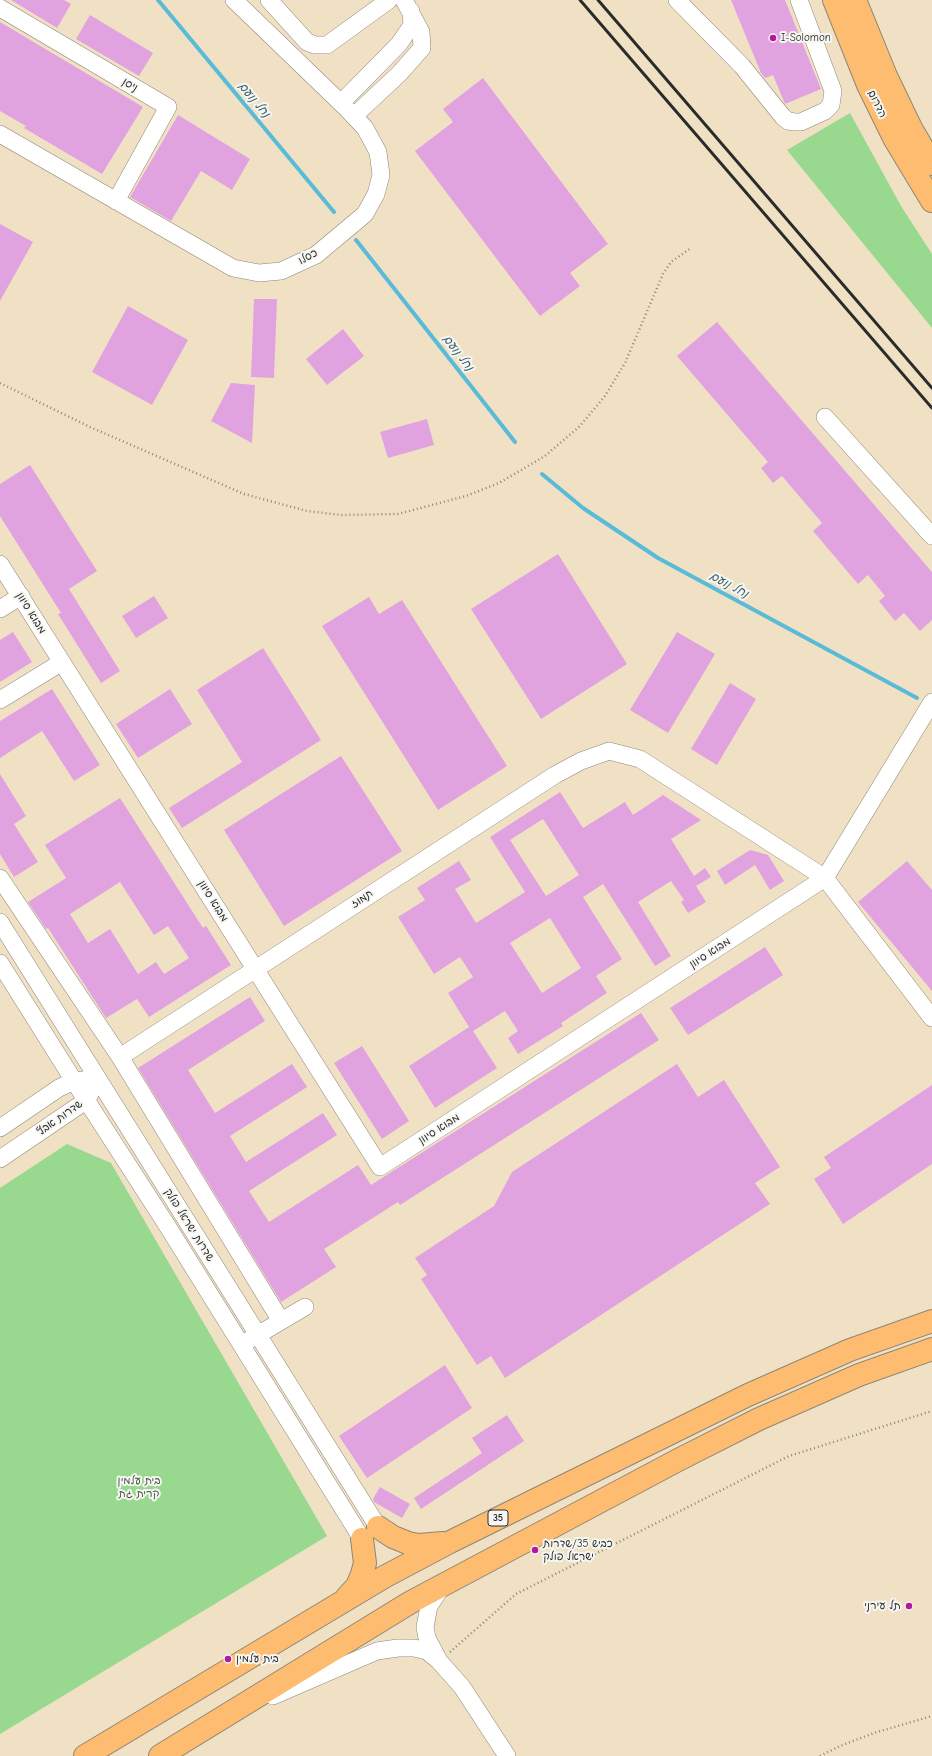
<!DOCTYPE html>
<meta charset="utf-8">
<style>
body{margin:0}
canvas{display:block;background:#f0e1c4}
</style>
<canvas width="932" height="1756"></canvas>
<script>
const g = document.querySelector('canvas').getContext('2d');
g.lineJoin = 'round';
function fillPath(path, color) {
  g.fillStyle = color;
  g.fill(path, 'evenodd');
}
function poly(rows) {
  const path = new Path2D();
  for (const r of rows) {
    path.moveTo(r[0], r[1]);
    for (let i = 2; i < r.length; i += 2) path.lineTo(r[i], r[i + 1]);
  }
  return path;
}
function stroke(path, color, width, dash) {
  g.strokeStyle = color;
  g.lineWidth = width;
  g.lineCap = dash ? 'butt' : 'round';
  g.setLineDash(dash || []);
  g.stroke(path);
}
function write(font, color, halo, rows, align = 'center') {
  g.font = font + ' "Comic Neue","Playpen Sans Hebrew",sans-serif';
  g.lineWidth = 4;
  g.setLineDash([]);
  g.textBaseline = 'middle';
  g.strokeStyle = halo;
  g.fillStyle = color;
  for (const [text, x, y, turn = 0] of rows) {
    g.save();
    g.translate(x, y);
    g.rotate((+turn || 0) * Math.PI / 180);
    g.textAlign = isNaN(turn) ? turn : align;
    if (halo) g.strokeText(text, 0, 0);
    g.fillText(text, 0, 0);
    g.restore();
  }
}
fillPath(poly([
 [850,113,901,206,932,254,932,328,787,150],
 [67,1144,111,1163,327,1536,0,1734,0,1188]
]), '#98d88f');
stroke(poly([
 [158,0,334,212],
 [356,240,515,442],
 [542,474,583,508,658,558,917,698]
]), '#59bbd7', 4);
fillPath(poly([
 [11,0,64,0,71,4,57,28],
 [731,0,785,0,821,89,785,104,773,75,765,78,761,73],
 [90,15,153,53,139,76,76,39],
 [0,22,143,107,102,174,24,128,26,126,0,111],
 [483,78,608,244,570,273,580,286,540,316,415,151,453,122,443,109],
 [178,115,250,159,232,190,201,171,171,221,130,197],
 [0,224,33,242,0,301],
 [254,299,277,299,274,378,251,377],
 [128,306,188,340,152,405,92,372],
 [717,322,932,572,932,620,920,631,904,613,895,621,879,601,885,596,868,575,858,584,813,531,822,523,782,476,773,483,761,468,768,462,677,356],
 [343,329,364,356,327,385,306,359],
 [231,383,255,385,252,443,211,421],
 [427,419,434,445,388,458,380,432],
 [30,465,97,571,69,589,120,671,101,683,58,614,61,613,0,516,0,484],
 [558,554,627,664,541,719,471,609],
 [154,596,168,618,136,638,122,616],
 [369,597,379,614,402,600,507,766,438,810,322,626],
 [13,632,32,662,0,682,0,640],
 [677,632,715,654,668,733,630,710],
 [263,648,321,740,182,828,169,808,242,762,197,690],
 [730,683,756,699,717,765,691,749],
 [52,689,100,765,74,781,42,731,0,758,0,721],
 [170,689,192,724,138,758,116,724],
 [341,756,402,851,284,926,224,830],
 [0,774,26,816,14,824,38,862,14,877,0,854],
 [560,792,583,828,625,802,633,815,663,795,701,820,671,839,694,876,705,868,711,877,696,886,706,902,688,913,681,902,684,900,671,881,638,902,671,956,655,966,603,884,583,897,622,959,596,976,607,993,561,1023,563,1026,518,1054,508,1038,518,1031,505,1011,473,1031,497,1068,435,1108,409,1066,469,1027,448,993,473,977,460,957,434,974,398,917,425,900,417,888,459,861,471,880,455,889,476,923,525,892,490,837],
 [543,819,579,875,546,896,510,840],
 [550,918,581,968,542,993,510,943],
 [120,798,203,928,206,926,231,965,149,1017,137,999,106,1018,48,928,46,929,28,902,66,878,45,845],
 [120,882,154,935,168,926,189,958,164,974,156,962,138,974,110,929,88,943,70,914],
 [750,850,768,855,784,881,770,890,755,865,725,885,717,871],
 [907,861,932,890,932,991,858,902],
 [765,947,783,975,688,1035,670,1008],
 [250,997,265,1021,188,1070,215,1113,292,1064,307,1087,230,1136,246,1162,323,1113,337,1135,249,1191,269,1222,358,1165,371,1185,641,1013,659,1040,400,1205,398,1202,324,1249,336,1267,281,1302,138,1068],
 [362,1046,409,1121,382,1139,334,1063],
 [677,1064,698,1097,724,1080,780,1167,755,1183,770,1204,505,1378,491,1356,477,1365,421,1279,427,1275,415,1258,494,1206,512,1172],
 [932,1085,932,1164,843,1224,814,1179,831,1168,824,1157],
 [445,1365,472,1408,367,1478,339,1436],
 [507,1415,524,1441,421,1509,414,1498,482,1453,472,1438],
 [380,1487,410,1504,402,1518,374,1502,373,1499]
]), '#e1a3e0');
const minor = poly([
 [269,0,307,42,315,45,327,45,389,0],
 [677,0,742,66,783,117,788,121,795,122,801,122,825,111,831,105,833,91,799,0],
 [0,8,168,107,116,201],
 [341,103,399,44,412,25,411,11],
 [354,116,399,74,422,48,421,32,404,0],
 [0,134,233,268,259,273,281,271,316,255,365,214,376,194,381,175,378,152,365,128,347,109,234,0],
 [825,417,932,536],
 [0,564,380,1167,825,878,932,702],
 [0,609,21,596],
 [0,700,62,662],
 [0,878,120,1057,281,1321],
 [0,922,378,1527],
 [0,963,74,1081,168,1227,362,1539],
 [120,1057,555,775,581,761,609,751,640,759,825,878,932,1018],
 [0,1128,59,1088,74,1081,84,1080],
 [0,1159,87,1100,92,1090],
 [249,1340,305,1307],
 [438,1659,427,1638,425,1627,429,1606,443,1585],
 [273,1696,377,1651,398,1648,414,1648,427,1651,439,1661,462,1687,507,1756]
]);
const major = poly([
 [834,0,868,85,894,138,932,201],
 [855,0,886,76,911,128,932,164]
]);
const highway = poly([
 [378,1527,393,1537,408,1543,419,1545,443,1543],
 [346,1598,357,1586,362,1574,365,1563,362,1539],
 [85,1756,384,1577,450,1542,748,1395,850,1350,932,1321],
 [160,1756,411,1602,680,1459,759,1419,859,1375,932,1349]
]);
stroke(minor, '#8e8678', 18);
stroke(major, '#8e8678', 24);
stroke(highway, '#8e8678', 24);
stroke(poly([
 [0,383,90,427,244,494,307,511,341,515,398,514,466,496,499,483,545,456,580,426,605,396,625,363,663,274,671,262,691,248],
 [450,1652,516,1594,789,1456,932,1411],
 [820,1756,840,1746,874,1733,932,1716]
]), '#8e8678', 2.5, [1, 3]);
stroke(minor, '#fff', 17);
stroke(major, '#febc70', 22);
stroke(highway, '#febc70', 22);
stroke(poly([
 [580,0,932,408],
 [598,0,932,388]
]), '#2b2b2b', 3);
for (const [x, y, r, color] of [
 [773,38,4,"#b5179e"],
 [535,1550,4,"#b5179e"],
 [909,1606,4,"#b5179e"],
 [228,1659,4,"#b5179e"]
]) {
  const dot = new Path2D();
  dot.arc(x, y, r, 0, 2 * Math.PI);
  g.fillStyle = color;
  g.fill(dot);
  stroke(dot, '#f6f6f2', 1.5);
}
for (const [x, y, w] of [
 [498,1518,20]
]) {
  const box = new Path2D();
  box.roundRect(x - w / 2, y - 8, w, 16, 3);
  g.fillStyle = '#f6f6f2';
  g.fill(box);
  stroke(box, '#2b2b2b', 1);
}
write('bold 10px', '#2b2b2b', null, [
 ["35",498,1518]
]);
write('11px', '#2b2b2b', '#f6f6f2', [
 ["I-Solomon",781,38],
 ["כביש 35/שדרות",543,1544],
 ["ישראל פולק",543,1557],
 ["תל עירני",901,1606,"right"],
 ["בית עלמין",236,1659]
], 'left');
write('11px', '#2b2b2b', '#f6f6f2', [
 ["ניסן",130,85,31],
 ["הדרום",877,104,64],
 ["כסלו",308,257,-29],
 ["מבוא סיוון",31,613,58],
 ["תמוז",362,899,-33],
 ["מבוא סיוון",213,901,58],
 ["מבוא סיוון",710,953,-33],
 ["שדרות אבץ",60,1118,-35],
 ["מבוא סיוון",439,1129,-33],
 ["שדרות ישראל פולק",189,1225,58]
]);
write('11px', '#465644', '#f6f6f2', [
 ["בית עלמין",139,1481],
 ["קרית גת",139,1494]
]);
write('italic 12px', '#3b5d67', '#f6f6f2', [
 ["נחל נועם",254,100,50],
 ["נחל נועם",458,353,52],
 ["נחל נועם",729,585,28]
]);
</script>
